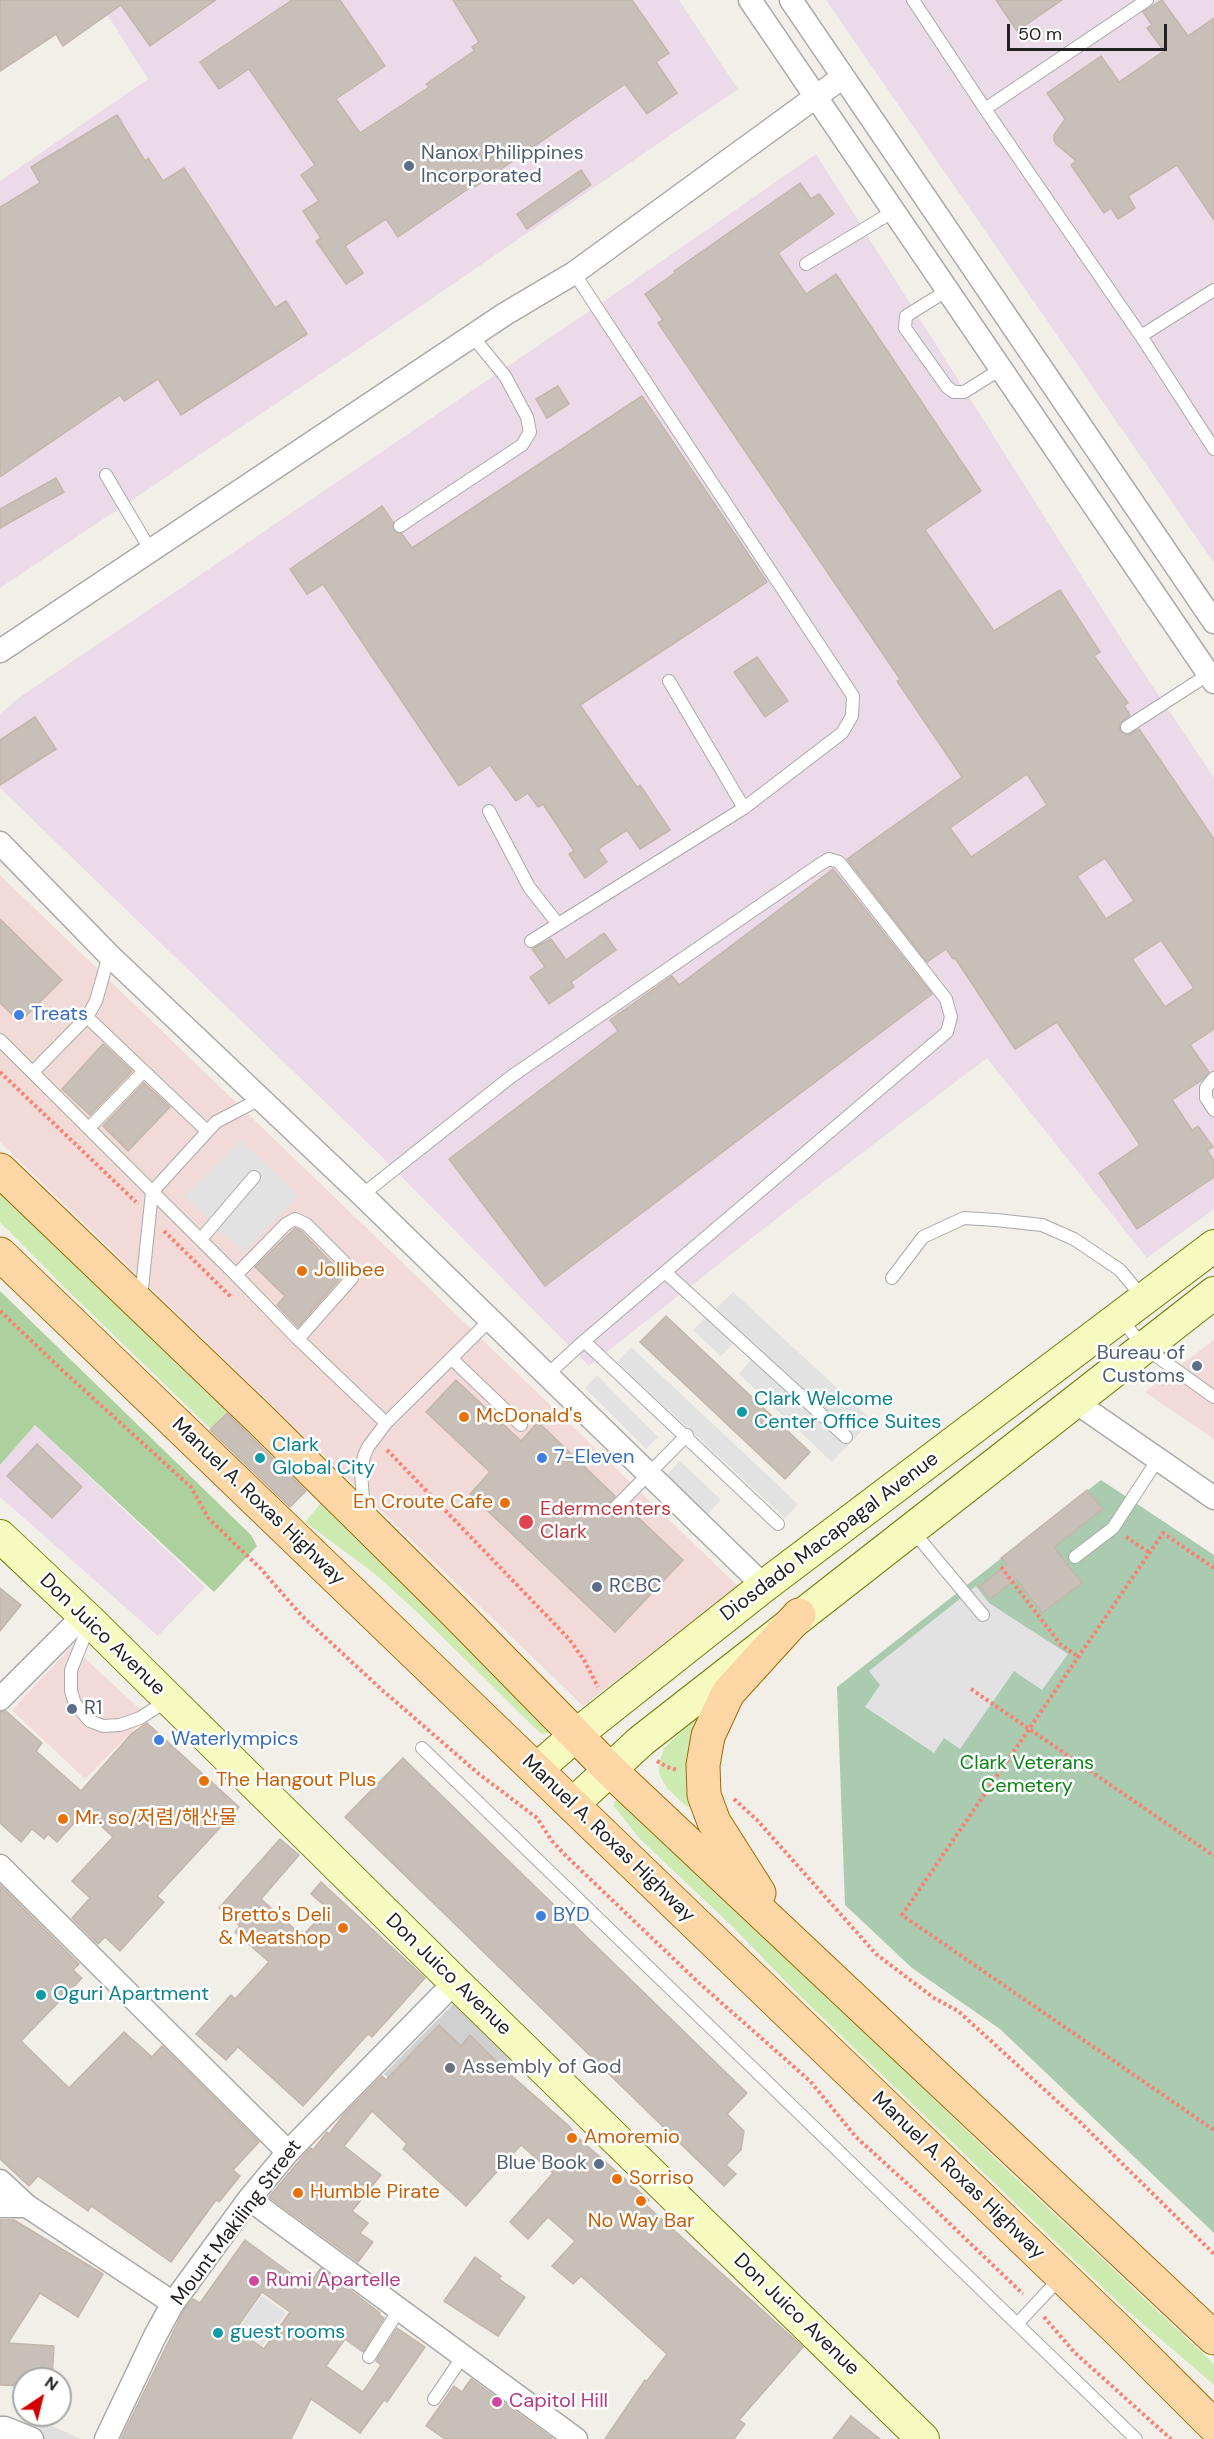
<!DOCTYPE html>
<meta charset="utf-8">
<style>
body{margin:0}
#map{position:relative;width:1214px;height:2439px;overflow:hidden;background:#f2efe9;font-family:"DM Sans",sans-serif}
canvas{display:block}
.north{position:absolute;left:12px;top:2367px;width:60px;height:60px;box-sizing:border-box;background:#fff;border:2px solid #a7a7a7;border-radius:50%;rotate:35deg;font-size:16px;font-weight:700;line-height:24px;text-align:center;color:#222}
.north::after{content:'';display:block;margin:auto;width:21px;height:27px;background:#d40000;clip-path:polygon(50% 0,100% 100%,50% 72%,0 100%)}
.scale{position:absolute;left:1007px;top:24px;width:160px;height:27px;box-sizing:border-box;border:3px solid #222;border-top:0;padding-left:8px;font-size:18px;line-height:21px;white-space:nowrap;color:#222;-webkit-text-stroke:4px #fff;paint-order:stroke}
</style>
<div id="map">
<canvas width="1214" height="2439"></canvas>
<div class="north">N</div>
<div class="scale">50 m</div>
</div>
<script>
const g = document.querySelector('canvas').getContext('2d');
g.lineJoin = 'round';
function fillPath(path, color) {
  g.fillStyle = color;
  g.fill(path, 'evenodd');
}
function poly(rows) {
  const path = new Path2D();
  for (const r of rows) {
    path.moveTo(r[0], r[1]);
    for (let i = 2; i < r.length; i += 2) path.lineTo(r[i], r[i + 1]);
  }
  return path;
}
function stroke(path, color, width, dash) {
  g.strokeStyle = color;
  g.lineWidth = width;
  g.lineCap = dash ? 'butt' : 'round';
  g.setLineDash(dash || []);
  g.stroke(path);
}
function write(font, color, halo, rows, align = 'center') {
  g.font = font + ' "DM Sans","Noto Sans KR",sans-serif';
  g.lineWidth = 5;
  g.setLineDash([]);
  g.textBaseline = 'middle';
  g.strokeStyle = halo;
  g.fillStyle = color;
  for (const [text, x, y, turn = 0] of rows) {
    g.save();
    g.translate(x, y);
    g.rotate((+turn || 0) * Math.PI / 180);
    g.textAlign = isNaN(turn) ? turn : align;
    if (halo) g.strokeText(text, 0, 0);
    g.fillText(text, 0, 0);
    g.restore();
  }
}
fillPath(poly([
 [39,2420,81,2439,0,2439,0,2421]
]), '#e0dfdf');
fillPath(poly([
 [0,875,738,1586,583,1706,0,1142],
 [1214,1340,1214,1439,1145,1392],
 [72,1646,147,1716,85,1779,12,1710]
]), '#f2dad9');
fillPath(poly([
 [98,0,679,0,738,89,358,349,0,588,0,181,148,79],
 [826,0,1214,0,1214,563],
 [816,154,1127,648,1214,778,1214,1209,1147,1258,987,1058,803,1198,589,1366,377,1152,0,788,0,714,20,697,610,297],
 [35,1425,205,1587,158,1636,0,1497,0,1465]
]), '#ebdbe8');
fillPath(poly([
 [455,2002,515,2061,447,2135,384,2074]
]), '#d0d0d0');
fillPath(poly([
 [0,1194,227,1411,211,1429,67,1290,0,1222],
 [321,1503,418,1596,550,1732,543,1734,539,1732,417,1612,375,1574,305,1522],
 [697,1717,701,1717,692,1806,687,1807,667,1788,659,1774,659,1763,664,1748],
 [618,1799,839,2007,1003,2166,1214,2364,1214,2385,1121,2305,793,1989,733,1927,639,1838,614,1806,614,1802]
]), '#cdebb0');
fillPath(poly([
 [0,1291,251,1535,257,1546,214,1592,35,1425,0,1465]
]), '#add19e');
fillPath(poly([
 [1101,1480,1214,1555,1214,2233,1000,2029,912,1968,845,1905,837,1687]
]), '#aacbaf');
fillPath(poly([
 [241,1140,298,1196,243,1253,185,1196],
 [733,1292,872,1420,832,1462,739,1374,751,1360,734,1343,721,1356,693,1330],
 [631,1347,798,1504,785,1518,617,1362],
 [597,1375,658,1437,646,1449,585,1388],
 [680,1461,721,1500,708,1514,667,1475],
 [976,1586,989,1603,1068,1654,1042,1690,1014,1671,960,1749,944,1738,934,1753,865,1707,880,1685,869,1671],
 [262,2296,286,2313,262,2346,238,2329]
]), '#e2e2e2');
const building = poly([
 [0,0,216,0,150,46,121,5,63,46,56,34,0,71,0,0],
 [292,0,340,0,385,66,336,99,360,133,429,87,426,84,474,51,472,47,479,42,453,0,632,0,669,53,656,62,677,93,647,114,625,84,475,187,474,185,398,237,386,219,345,246,363,273,346,284,316,241,321,238,303,211,319,201,301,175,315,165,249,69,219,89,200,62,292,0],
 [996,0,1062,0,1017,31,996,0],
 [1162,0,1188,36,1214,18,1214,220,1177,165,1128,196,1135,208,1118,219,1111,208,1104,213,1071,165,1076,161,1056,144,1054,140,1054,135,1065,119,1047,93,1101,56,1119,82,1164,51,1147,28,1152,25,1143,12,1162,0],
 [117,115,145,161,148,158,163,181,184,168,275,308,286,301,307,334,181,415,158,379,124,401,120,395,0,477,0,207,40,183,31,167,117,115],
 [581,170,591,185,527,229,517,214,581,170],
 [800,183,811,199,819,194,834,214,778,253,806,294,836,274,981,491,925,530,994,631,1060,590,1100,652,1094,656,1128,703,1124,706,1130,715,1120,723,1120,731,1128,735,1139,729,1214,839,1214,1029,1190,1045,1209,1072,1202,1080,1172,1100,1192,1130,1198,1126,1213,1147,1207,1150,1214,1161,1214,1177,1137,1229,1099,1173,1140,1145,1057,1022,1015,1049,955,958,953,959,946,949,927,962,847,859,962,777,897,681,900,679,658,323,663,320,645,294,675,273,674,271,800,183],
 [1027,774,1047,805,971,857,950,828,1027,774],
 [1105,858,1134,901,1106,919,1077,876,1105,858],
 [1161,940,1194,988,1165,1007,1132,959,1161,940],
 [558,386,569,404,547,418,536,399,558,386],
 [642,396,767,582,580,705,637,787,640,785,670,830,640,849,627,830,598,849,607,862,585,878,569,854,574,851,543,804,538,807,528,793,516,801,490,765,459,786,323,584,307,594,290,569,382,506,393,522,394,531,402,534,412,548,642,396],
 [56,478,64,492,0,528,0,509,56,478],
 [757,657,788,701,765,717,734,672,757,657],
 [35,717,56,749,0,785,0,740,35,717],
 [833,869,932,994,545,1286,449,1159,618,1031,610,1020,672,976,679,985,833,869],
 [0,919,62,980,20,1022,0,1003,0,919],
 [604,933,616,950,571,982,574,987,549,1004,530,977,545,967,532,949,551,939,566,960,604,933],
 [103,1044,132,1071,90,1115,62,1089,103,1044],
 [144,1083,170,1107,128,1151,103,1126,144,1083],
 [295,1228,301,1231,343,1275,298,1327,277,1305,285,1296,255,1267,295,1228],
 [666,1316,810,1452,785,1479,640,1342,666,1316],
 [456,1380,521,1441,538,1422,615,1496,606,1506,609,1515,617,1517,627,1507,683,1560,615,1632,470,1494,490,1472,426,1412,456,1380],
 [227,1413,306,1491,290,1507,210,1430,227,1413],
 [37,1444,82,1487,52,1518,7,1476,37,1444],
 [1087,1490,1103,1509,1054,1547,1082,1583,1042,1613,1016,1579,990,1599,980,1586,1007,1565,1001,1558,1087,1490],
 [0,1588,21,1605,0,1631,0,1588],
 [6,1711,42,1743,36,1751,81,1791,132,1733,147,1723,239,1807,157,1896,164,1902,120,1951,105,1937,98,1944,72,1918,90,1898,72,1881,113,1837,85,1811,57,1842,48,1834,44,1839,32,1829,21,1842,0,1823,0,1712,6,1711],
 [403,1758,747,2093,727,2114,744,2131,741,2150,726,2165,736,2174,724,2186,345,1817,403,1758],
 [280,1839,299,1855,261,1899,299,1933,301,1931,304,1934,328,1909,311,1894,321,1882,425,1978,372,2037,368,2034,303,2106,238,2047,226,2060,196,2034,231,1995,235,1999,269,1962,235,1932,240,1926,219,1908,280,1839],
 [0,1885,79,1964,73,1970,82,1978,21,2041,69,2088,124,2032,152,2057,162,2046,259,2142,233,2170,240,2176,219,2202,216,2200,171,2262,91,2206,88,2211,38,2176,29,2186,0,2159,0,1885],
 [439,2025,461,2046,470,2035,504,2069,569,2126,576,2136,649,2200,645,2204,803,2347,739,2420,745,2424,734,2439,605,2439,645,2380,647,2381,667,2354,581,2276,573,2284,552,2266,575,2241,548,2217,528,2239,510,2222,553,2173,521,2145,466,2206,403,2149,407,2144,372,2111,344,2146,381,2175,352,2211,368,2223,360,2233,373,2242,358,2262,269,2197,304,2155,311,2148,313,2150,327,2132,329,2134,345,2113,382,2076,386,2080,439,2025],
 [0,2220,14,2220,103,2274,78,2317,40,2293,8,2343,54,2346,52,2379,24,2379,24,2386,0,2385,0,2220],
 [245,2240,308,2286,321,2268,380,2313,379,2315,384,2318,363,2352,345,2339,326,2366,363,2392,381,2365,376,2361,397,2328,425,2347,387,2402,384,2400,360,2433,311,2399,291,2439,121,2439,184,2310,193,2299,200,2303,245,2240],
 [262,2292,290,2312,264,2349,236,2329,262,2292],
 [475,2257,501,2276,499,2279,525,2297,498,2336,444,2301,475,2257],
 [471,2379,553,2439,445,2439,426,2426,454,2386,462,2392,471,2379],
 [851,2416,880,2439,833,2439,851,2416]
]);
fillPath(building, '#c7bfb8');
stroke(building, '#c4b6ab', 1.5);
const service = poly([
 [913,0,985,109,1141,336,1214,449],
 [985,109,1147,0],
 [806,264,894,211],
 [948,290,906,316,905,328,947,387,954,392,964,392,1001,369],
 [1141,336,1214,290],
 [106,475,151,551],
 [400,526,522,445,530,432,527,417,505,376,473,337],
 [669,681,744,808],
 [1127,727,1209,674],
 [489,811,529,887,558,924],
 [531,941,744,808,842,733,852,716,853,696,574,273],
 [87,1017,207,1131],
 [0,1040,236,1275,298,1339,386,1423],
 [33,1072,87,1017,96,1001,109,955],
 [1214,1078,1206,1088,1206,1098,1214,1110],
 [89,1128,144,1071],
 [362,1195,512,1076,819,865,829,859,839,862,946,999,951,1017,947,1032,584,1341,547,1375],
 [201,1239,254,1177],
 [665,1272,846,1437],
 [236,1275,286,1224,295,1219,306,1224,348,1266,351,1270,352,1278,298,1339],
 [892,1278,923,1237,964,1218,996,1220,1042,1225,1074,1239,1120,1270,1143,1298],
 [141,1298,152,1192,216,1122,260,1099],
 [1120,1318,1144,1347,1214,1397],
 [584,1341,778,1524],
 [452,1359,521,1425],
 [614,1509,687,1435],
 [364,1512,361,1473,364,1456,368,1447,386,1423,490,1320],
 [912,1530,983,1615],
 [1075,1557,1113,1528,1158,1459],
 [90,1623,71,1670,71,1691,75,1704,90,1721,103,1726,120,1725,140,1718,168,1700],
 [422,1748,1136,2439],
 [1018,2323,1061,2277],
 [369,2357,400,2308],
 [434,2399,463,2356]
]);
const minor = poly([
 [750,0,1214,682],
 [791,0,1214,622],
 [0,651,505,314,574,273,843,77],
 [0,843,109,955,362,1195,764,1586],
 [1074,1401,1214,1498],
 [0,1699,84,1615],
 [0,1866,288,2152],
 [0,2181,27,2206],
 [249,2199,576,2439],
 [0,2206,27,2206,173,2303],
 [0,2428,5,2428,32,2439],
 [106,2439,155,2336,173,2303,249,2199,288,2152,455,1982]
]);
const secondary = poly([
 [0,1536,91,1622,455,1982,923,2439],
 [537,1769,576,1735,764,1586,1214,1246],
 [573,1804,641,1741,1214,1293]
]);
const primary = poly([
 [0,1170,262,1421,456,1613,609,1769,1214,2338],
 [0,1254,1119,2331,1214,2426],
 [759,1893,714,1822,704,1795,703,1765,708,1736,728,1693,799,1615]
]);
stroke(service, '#a9a9a9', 14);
stroke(minor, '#a9a9a9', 25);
stroke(secondary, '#707d05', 34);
stroke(primary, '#a06b00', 35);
stroke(poly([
 [0,1072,136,1202],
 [164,1231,231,1297],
 [0,1311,61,1369,191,1487,209,1519,261,1569,301,1615,381,1689,479,1774,537,1818,552,1841,564,1854,699,1983,810,2081,856,2137,922,2197,1023,2294],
 [387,1450,569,1639,584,1660,598,1687],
 [1126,1537,1150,1553],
 [1001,1567,1061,1645,1079,1657],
 [1214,1568,1163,1533,902,1915,1214,2130],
 [971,1689,1214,1856],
 [657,1761,667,1767,677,1770],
 [734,1799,757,1820,876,1954,934,1998,958,2011,1081,2123,1214,2254],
 [1044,2317,1075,2353,1171,2439]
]), '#fa8072', 4, [3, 3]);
stroke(service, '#fff', 12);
stroke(minor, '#fff', 22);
stroke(secondary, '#f7fabf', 32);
stroke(primary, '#fcd6a4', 33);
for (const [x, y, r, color] of [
 [409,166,6,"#5c6f8a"],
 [19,1015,6,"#3f7fe0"],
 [302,1271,6,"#e8710a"],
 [1197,1366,6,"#5c6f8a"],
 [742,1412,6,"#0f9aa8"],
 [464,1417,6,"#e8710a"],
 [260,1458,6,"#0f9aa8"],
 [542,1458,6,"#3f7fe0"],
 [505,1503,6,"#e8710a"],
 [526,1522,8,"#e0444e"],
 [597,1587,6,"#5c6f8a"],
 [72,1709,6,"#5c6f8a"],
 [159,1740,6,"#3f7fe0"],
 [204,1781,6,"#e8710a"],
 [63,1819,6,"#e8710a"],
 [541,1916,6,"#3f7fe0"],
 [343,1928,6,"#e8710a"],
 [41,1995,6,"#0f9aa8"],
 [450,2068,6,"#6b7280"],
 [572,2138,6,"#e8710a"],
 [599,2164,6,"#5c6f8a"],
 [617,2179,6,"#e8710a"],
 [298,2193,6,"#e8710a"],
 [641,2201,6,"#e8710a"],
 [254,2281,6,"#d1479c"],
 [218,2333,6,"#0f9aa8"],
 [497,2402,6,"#d1479c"]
]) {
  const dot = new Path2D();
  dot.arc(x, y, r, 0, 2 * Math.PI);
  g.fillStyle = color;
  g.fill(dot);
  stroke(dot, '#fff', 2);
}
write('20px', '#4e5e75', '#fff', [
 ["Nanox Philippines",421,154],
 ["Incorporated",421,177],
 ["Bureau of",1185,1354,"right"],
 ["Customs",1185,1377,"right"],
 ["RCBC",609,1587],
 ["R1",84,1709],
 ["Blue Book",587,2164,"right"]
], 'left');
write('20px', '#366cbe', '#fff', [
 ["Treats",31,1015],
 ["7-Eleven",554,1458],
 ["Waterlympics",171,1740],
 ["BYD",553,1916]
], 'left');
write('20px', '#c56008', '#fff', [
 ["Jollibee",314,1271],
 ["McDonald's",476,1417],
 ["En Croute Cafe",493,1503,"right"],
 ["The Hangout Plus",216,1781],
 ["Mr. so/저렴/해산물",75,1819],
 ["Bretto's Deli",331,1916,"right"],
 ["& Meatshop",331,1939,"right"],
 ["Amoremio",584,2138],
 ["Sorriso",629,2179],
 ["Humble Pirate",310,2193],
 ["No Way Bar",641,2222,"center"]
], 'left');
write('20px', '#0d838f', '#fff', [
 ["Clark Welcome",754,1400],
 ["Center Office Suites",754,1423],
 ["Clark",272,1446],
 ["Global City",272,1469],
 ["Oguri Apartment",53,1995],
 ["guest rooms",230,2333]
], 'left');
write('20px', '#222', '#fff', [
 ["Manuel A. Roxas Highway",258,1502,44],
 ["Diosdado Macapagal Avenue",830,1537,-37],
 ["Don Juico Avenue",102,1635,44],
 ["Manuel A. Roxas Highway",608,1839,44],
 ["Don Juico Avenue",448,1975,44],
 ["Manuel A. Roxas Highway",958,2176,44],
 ["Mount Makiling Street",237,2223,-53],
 ["Don Juico Avenue",796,2315,44]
]);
write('20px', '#be3a42', '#fff', [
 ["Edermcenters",540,1510],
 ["Clark",540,1533]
], 'left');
write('20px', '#0c8416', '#fff', [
 ["Clark Veterans",1027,1764],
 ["Cemetery",1027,1787]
]);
write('20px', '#5b616d', '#fff', [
 ["Assembly of God",462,2068]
], 'left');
write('20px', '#b23c85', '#fff', [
 ["Rumi Apartelle",266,2281],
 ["Capitol Hill",509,2402]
], 'left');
</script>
